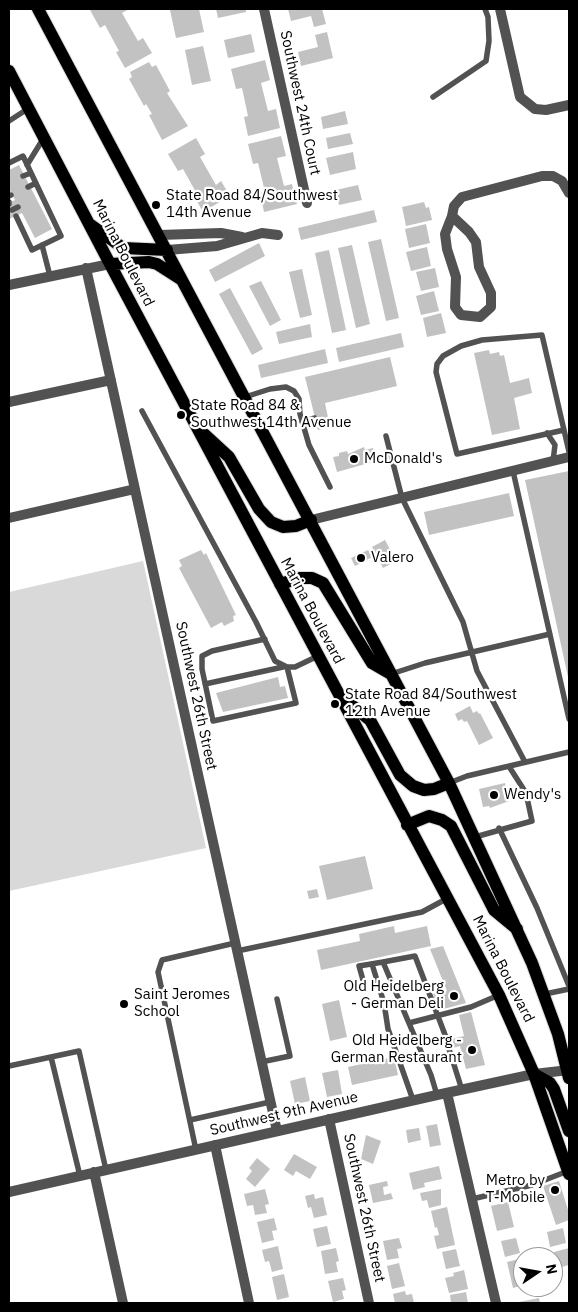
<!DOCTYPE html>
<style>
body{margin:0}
#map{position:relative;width:578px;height:1312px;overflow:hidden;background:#fff;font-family:"IBM Plex Sans",sans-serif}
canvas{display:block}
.frame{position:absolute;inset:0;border:10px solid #000;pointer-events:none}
.north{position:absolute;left:513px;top:1247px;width:50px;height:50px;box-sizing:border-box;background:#fff;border:1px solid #999;border-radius:50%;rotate:78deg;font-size:14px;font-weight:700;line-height:20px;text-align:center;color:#000}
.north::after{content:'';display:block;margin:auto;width:18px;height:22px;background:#000;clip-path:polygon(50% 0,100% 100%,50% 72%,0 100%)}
</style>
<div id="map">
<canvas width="578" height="1312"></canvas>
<div class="frame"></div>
<div class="north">N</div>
</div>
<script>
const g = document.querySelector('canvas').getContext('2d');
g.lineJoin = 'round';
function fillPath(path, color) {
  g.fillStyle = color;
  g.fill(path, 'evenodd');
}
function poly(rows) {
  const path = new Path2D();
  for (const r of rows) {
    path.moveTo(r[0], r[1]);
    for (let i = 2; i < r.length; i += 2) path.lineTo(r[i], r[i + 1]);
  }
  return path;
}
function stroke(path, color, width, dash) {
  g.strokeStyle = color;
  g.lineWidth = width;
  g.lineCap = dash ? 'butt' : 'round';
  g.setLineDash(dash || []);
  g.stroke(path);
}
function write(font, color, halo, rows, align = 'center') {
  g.font = font + ' "IBM Plex Sans",sans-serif';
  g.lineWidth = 4.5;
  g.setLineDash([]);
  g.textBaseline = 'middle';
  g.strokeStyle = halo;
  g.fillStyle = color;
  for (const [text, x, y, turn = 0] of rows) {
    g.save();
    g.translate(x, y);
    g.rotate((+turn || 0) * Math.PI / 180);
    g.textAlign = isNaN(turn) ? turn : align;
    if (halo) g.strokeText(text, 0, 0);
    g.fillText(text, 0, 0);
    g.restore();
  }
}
fillPath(poly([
 [143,561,206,848,9,891,9,592]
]), '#d9d9d9');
fillPath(poly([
 [93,9,129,9,122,13,138,41,143,38,152,53,125,68,116,52,119,51,105,25,100,28,90,10],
 [173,9,199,9,204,32,176,38,170,10],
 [216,9,246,9,246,12,218,18],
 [288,9,322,9,326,24,314,27,311,16,291,21],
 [327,32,333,58,301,66,298,52,318,47,315,35],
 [251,34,255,52,228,58,224,40],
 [203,46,211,81,192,85,185,50],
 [265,60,270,80,261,83,268,111,276,109,280,128,248,136,244,117,248,116,242,88,236,89,231,69],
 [149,62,152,67,156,65,170,91,167,93,188,126,162,140,149,115,152,114,146,104,144,106,129,79,132,77,130,72],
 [345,111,348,124,323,129,321,117],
 [350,133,353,144,328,149,326,138],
 [281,136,286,156,277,158,284,186,292,184,297,204,264,212,260,193,265,192,258,163,253,164,248,144],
 [196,138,205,154,200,157,216,185,221,181,230,196,203,212,194,196,197,194,183,169,178,171,168,154],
 [353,152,356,169,330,175,326,158],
 [19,165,52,229,35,238,22,213,9,219,9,203,15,200,9,189,9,170],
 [358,185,362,200,339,205,336,190],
 [424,202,426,208,429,207,432,220,406,226,402,207],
 [374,210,377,222,301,240,298,228],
 [426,224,430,243,409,248,405,229],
 [381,239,399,318,386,321,368,242],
 [259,243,265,256,215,282,209,270],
 [352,245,370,324,356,328,338,248],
 [427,247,431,266,411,271,406,252],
 [329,250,346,330,332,333,315,253],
 [435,268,439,287,421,291,416,272],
 [302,269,312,315,300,318,289,272],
 [261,281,281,320,270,326,249,286],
 [230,288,263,349,252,355,219,294],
 [434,291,439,311,421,315,416,296],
 [441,313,446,333,427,337,423,318],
 [310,324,312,337,279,344,276,332],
 [401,333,404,347,339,362,336,348],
 [325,349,328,363,261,378,258,365],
 [489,350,490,354,499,352,500,356,504,355,510,383,529,378,532,393,514,398,520,429,492,435,474,353],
 [390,357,397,386,325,403,330,427,318,430,305,377],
 [364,447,365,450,373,448,376,461,337,472,333,457,339,456,339,453,347,451,348,454],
 [569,471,569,677,568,677,525,480],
 [509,493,514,516,429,535,424,512],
 [385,540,396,561,383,568,372,547],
 [201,550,204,555,206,553,236,615,233,616,234,621,224,626,222,622,211,628,179,568,182,566,179,560],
 [368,550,372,557,355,566,351,558],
 [278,677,280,687,285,686,288,698,223,712,216,693],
 [470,706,473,713,477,711,479,714,480,713,493,738,479,745,467,721,464,722,462,719,458,721,455,714],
 [505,783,509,801,490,808,489,806,483,807,479,789],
 [365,856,373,889,327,900,319,866],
 [317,889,319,897,309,899,307,891],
 [394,926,395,933,427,926,431,946,321,970,317,950,360,941,359,934],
 [443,946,466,1003,440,1010,433,994,447,991,430,949],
 [339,1000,347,1037,330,1041,322,1004],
 [471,1012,485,1065,466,1069,460,1046,445,1050,442,1041,464,1036,459,1015],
 [394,1057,398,1075,352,1085,348,1067],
 [338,1070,342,1094,327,1097,322,1073],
 [305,1077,310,1101,295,1104,290,1081],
 [437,1124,441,1145,430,1147,426,1126],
 [419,1128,421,1140,408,1143,406,1130],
 [366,1135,381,1141,373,1164,361,1159],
 [294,1154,317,1167,310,1179,296,1171,293,1176,284,1170],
 [257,1158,270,1169,255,1187,246,1179,252,1171,249,1168],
 [439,1166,442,1179,424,1183,425,1187,413,1190,409,1173],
 [387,1181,388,1186,383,1187,384,1195,391,1193,393,1199,373,1203,369,1185],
 [559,1181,569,1213,569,1220,556,1225,543,1186],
 [265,1189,269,1204,265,1205,267,1213,255,1215,253,1205,247,1206,244,1194],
 [441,1189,441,1205,429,1208,427,1200,422,1201,420,1193],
 [314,1194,315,1199,323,1197,327,1215,314,1218,311,1207,308,1208,305,1196],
 [508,1202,514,1227,497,1231,491,1206],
 [447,1207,455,1245,437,1249,434,1236,439,1235,437,1227,435,1228,431,1211],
 [274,1218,277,1230,272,1231,274,1240,262,1243,257,1222],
 [327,1226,331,1244,317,1247,313,1229],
 [563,1228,566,1243,550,1247,547,1232],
 [399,1238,402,1248,397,1249,399,1258,387,1260,383,1241],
 [516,1238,520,1253,505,1257,501,1241],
 [278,1246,283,1269,272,1272,269,1261,265,1262,262,1250],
 [336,1248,339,1261,336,1262,338,1272,325,1274,321,1251],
 [569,1248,569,1265,558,1268,554,1252],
 [456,1249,460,1266,446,1269,442,1252],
 [523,1258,523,1285,513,1288,507,1262],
 [399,1263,405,1286,392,1289,387,1266],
 [464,1270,468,1289,449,1293,445,1278,454,1276,453,1273],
 [284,1274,289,1297,277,1300,272,1277],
 [343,1278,346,1290,342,1291,344,1299,333,1302,328,1281],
 [405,1291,406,1295,412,1294,414,1303,395,1303,393,1294],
 [466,1292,468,1303,451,1303,450,1295],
 [539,1298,540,1303,519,1303,519,1302]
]), '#c2c2c2');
const primary = poly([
 [38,9,449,783,532,963,558,1034,569,1078],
 [9,71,110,264,499,995,534,1074,569,1174],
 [91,225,123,248,167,250],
 [110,264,149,262,157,264,182,280],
 [204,434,229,457,259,509,271,522,283,527,296,526,311,520],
 [280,584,300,578,312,578,323,583,372,663,391,674],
 [344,699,370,720,400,775,413,786,424,790,434,789,449,783],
 [407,825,429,816,442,820,451,826,494,910,517,929],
 [534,1074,550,1083,554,1089,569,1131]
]);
stroke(primary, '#dbdbdb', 14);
stroke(poly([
 [433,97,486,61,489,41,488,17,485,9],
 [9,121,29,108],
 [9,163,23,156,61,236,32,250,16,216],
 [27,165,43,139],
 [23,176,31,173],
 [28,187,36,183],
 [9,196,11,195],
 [9,202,9,204],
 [12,210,18,207],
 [42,245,50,276],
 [245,397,270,389,286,387,294,391,299,399,300,414,309,445,330,487],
 [142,411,256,622,275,661,287,667,295,667,318,656],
 [302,422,315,418],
 [564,430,457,454,436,372,437,364,443,356,461,346,482,340,542,335,564,430,569,452],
 [547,433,555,445,553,461],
 [386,436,402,498,463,622,477,671,525,762],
 [513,471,569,719],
 [265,639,212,651,202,656,202,669,213,721,296,703,287,667],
 [391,674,425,663,550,634],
 [205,684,283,667],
 [449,783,467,776,569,752],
 [499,828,537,908,569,986],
 [475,837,532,821,526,793,510,768],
 [237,951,422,912,448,898],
 [383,962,415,956,447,1040],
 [372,964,384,1003,388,1029,413,1100],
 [363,980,359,966,383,962,431,1075,437,1095],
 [545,994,569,989],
 [409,1023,471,1007,499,995],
 [449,1049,462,1090],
 [51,1057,79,1051,106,1170],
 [261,1062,290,1056,277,999],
 [9,1066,51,1057,80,1176],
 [190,1120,270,1102],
 [196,1150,158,972,162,960,235,943],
 [472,1199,532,1185,568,1171]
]), '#525252', 5.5);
stroke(poly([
 [264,9,307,203],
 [500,9,520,97,535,109,546,110,569,105],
 [452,216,469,232,476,242,479,267,491,293,491,307,480,317,461,315,455,307,456,277,447,249,445,234,452,216],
 [452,216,454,206,462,197,542,176,553,176,562,181,569,193],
 [159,235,221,233,242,237],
 [167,250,217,246,262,233,278,235],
 [86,268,277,1131],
 [9,285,110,264],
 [9,402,111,380],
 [9,518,135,489],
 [311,520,569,457],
 [447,1093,496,1303],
 [329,1119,369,1303],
 [215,1145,249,1303],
 [94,1172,123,1303],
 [9,1192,437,1095,534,1074,569,1070]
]), '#525252', 10);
stroke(primary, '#000', 12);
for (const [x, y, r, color] of [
 [156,205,5,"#000"],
 [181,415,5,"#000"],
 [354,459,5,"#000"],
 [361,558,5,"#000"],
 [335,704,5,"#000"],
 [494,795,5,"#000"],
 [454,996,5,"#000"],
 [124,1004,5,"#000"],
 [472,1050,5,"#000"],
 [555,1190,5,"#000"]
]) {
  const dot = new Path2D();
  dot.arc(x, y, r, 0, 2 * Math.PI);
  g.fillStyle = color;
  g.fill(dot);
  stroke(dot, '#fff', 2);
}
write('15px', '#000', '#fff', [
 ["Southwest 24th Court",300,103,78],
 ["Marina Boulevard",123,253,63],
 ["Marina Boulevard",312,611,62],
 ["Southwest 26th Street",196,696,78],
 ["Marina Boulevard",503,969,63],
 ["Southwest 9th Avenue",284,1114,-13],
 ["Southwest 26th Street",364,1208,78]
]);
write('15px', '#000', '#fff', [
 ["State Road 84/Southwest",166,196],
 ["14th Avenue",166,213],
 ["State Road 84 &",191,406],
 ["Southwest 14th Avenue",191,423],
 ["McDonald's",364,459],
 ["Valero",371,558],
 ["State Road 84/Southwest",345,695],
 ["12th Avenue",345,712],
 ["Wendy's",504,795],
 ["Old Heidelberg",444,987,"right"],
 ["- German Deli",444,1004,"right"],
 ["Saint Jeromes",134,995],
 ["School",134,1012],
 ["Old Heidelberg -",462,1041,"right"],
 ["German Restaurant",462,1058,"right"],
 ["Metro by",545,1181,"right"],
 ["T-Mobile",545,1198,"right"]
], 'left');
</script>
